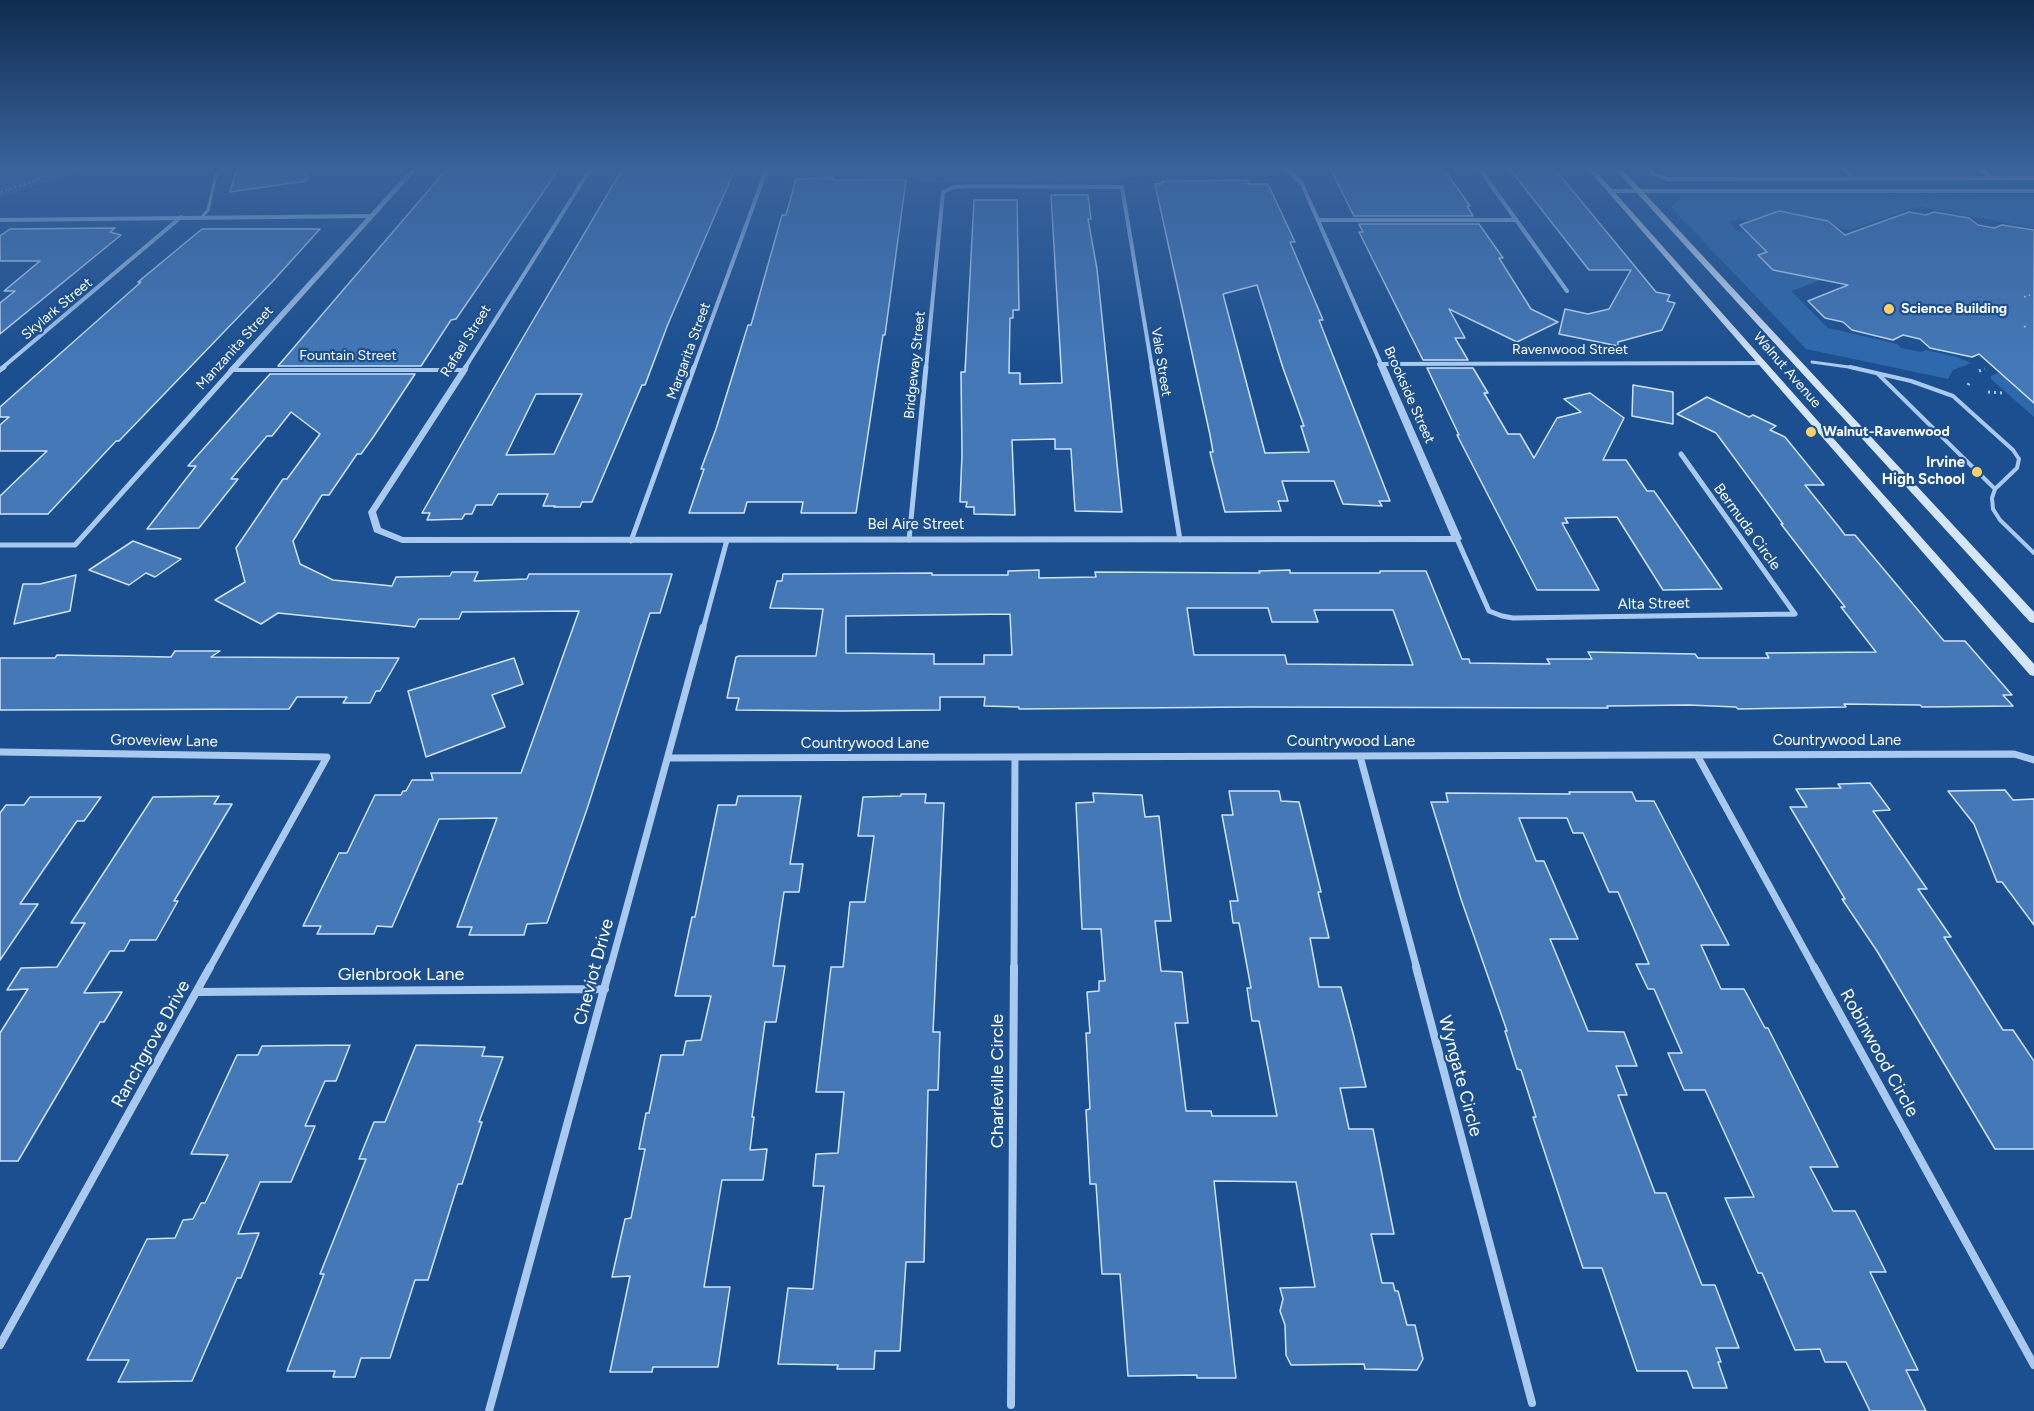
<!DOCTYPE html>
<style>
body{margin:0}
canvas{display:block;background:#1b4f8f}
</style>
<canvas width="2034" height="1411"></canvas>
<script>
const g = document.querySelector('canvas').getContext('2d');
g.lineJoin = 'round';
function fillPath(path, color) {
  g.fillStyle = color;
  g.fill(path, 'evenodd');
}
function poly(rows) {
  const path = new Path2D();
  for (const r of rows) {
    path.moveTo(r[0], r[1]);
    for (let i = 2; i < r.length; i += 2) path.lineTo(r[i], r[i + 1]);
  }
  return path;
}
function stroke(path, color, width, dash) {
  g.strokeStyle = color;
  g.lineWidth = width;
  g.lineCap = dash ? 'butt' : 'round';
  g.setLineDash(dash || []);
  g.stroke(path);
}
function write(font, color, halo, rows, align = 'center') {
  g.font = font + ' Figtree,sans-serif';
  g.lineWidth = 4.5;
  g.setLineDash([]);
  g.textBaseline = 'middle';
  g.strokeStyle = halo;
  g.fillStyle = color;
  for (const [text, x, y, turn = 0] of rows) {
    g.save();
    g.translate(x, y);
    g.rotate((+turn || 0) * Math.PI / 180);
    g.textAlign = isNaN(turn) ? turn : align;
    if (halo) g.strokeText(text, 0, 0);
    g.fillText(text, 0, 0);
    g.restore();
  }
}
fillPath(poly([
 [0,168,87,168,0,198],
 [784,168,1255,168,1263,176,1139,176,1122,180,938,182,921,182,920,178,782,176],
 [2034,197,2034,228,1921,207,1913,208,1849,230,1837,228,1828,221,1779,211,1751,221,1739,218,1729,222,1736,230,1748,233,1768,252,1759,256,1773,270,1821,280,1791,291,1828,328,1897,344,1901,348,1921,352,1926,350,1957,357,1971,363,1953,370,1948,379,1806,349,1671,207,1682,198],
 [1998,373,2008,376,2034,403,2034,417,1991,379,1991,376]
]), '#2e69ad');
const building = poly([
 [237,168,306,168,307,181,230,192,237,168],
 [632,168,735,169,668,324,645,385,642,385,592,502,582,502,580,507,554,507,555,506,543,506,548,494,498,494,492,505,476,505,472,514,465,514,462,519,427,520,430,513,422,513,518,346,617,178,625,169,632,168],
 [536,394,582,394,554,454,506,455,536,394],
 [1330,168,1444,169,1470,206,1467,206,1473,216,1354,216,1330,168],
 [1509,168,1554,168,1656,292,1670,295,1667,301,1675,303,1662,330,1618,342,1618,346,1559,334,1565,309,1588,314,1609,309,1631,270,1589,270,1509,168],
 [559,169,456,319,451,320,421,366,278,366,446,170,559,169],
 [833,178,832,180,906,180,885,335,883,335,856,513,801,513,803,502,747,502,744,513,689,513,704,469,701,469,716,429,748,325,751,325,782,215,786,215,796,179,833,178],
 [1247,180,1249,184,1268,184,1295,242,1290,242,1323,320,1319,320,1390,501,1379,501,1382,506,1343,504,1334,481,1282,481,1288,501,1278,501,1281,511,1225,512,1210,452,1213,452,1210,435,1155,184,1162,184,1162,182,1166,181,1247,180],
 [1257,285,1283,368,1304,426,1301,426,1309,452,1265,453,1223,294,1257,285],
 [1051,195,1088,195,1091,219,1088,219,1097,269,1122,512,1075,511,1071,449,1055,449,1055,439,1012,440,1015,515,974,514,974,507,966,507,967,502,960,502,962,455,961,372,965,372,974,200,1017,200,1019,310,1013,310,1013,318,1010,318,1009,373,1020,373,1020,384,1062,383,1051,195],
 [1779,211,1828,221,1845,235,1909,212,1926,215,1934,212,1969,218,1978,225,1994,228,2002,225,2034,230,2034,403,1979,354,1972,357,1930,348,1920,339,1903,335,1893,340,1852,330,1843,322,1825,318,1808,301,1848,285,1773,270,1758,255,1767,252,1740,225,1779,211],
 [1359,224,1479,224,1503,258,1499,258,1531,309,1558,322,1517,342,1449,309,1465,338,1455,338,1468,360,1423,360,1359,232,1363,232,1359,224],
 [115,228,110,232,121,235,0,334,0,303,15,291,4,291,40,261,0,261,0,236,10,229,115,228],
 [202,229,320,229,272,282,119,441,116,441,48,514,0,514,0,496,47,451,0,451,0,425,9,417,0,417,0,407,141,282,138,282,202,229],
 [1427,368,1473,368,1488,393,1484,393,1508,434,1520,434,1534,458,1557,418,1581,412,1564,399,1590,393,1624,418,1603,460,1626,460,1647,491,1654,491,1722,589,1663,590,1617,517,1565,518,1568,523,1562,523,1599,590,1537,590,1457,435,1459,435,1427,368],
 [270,374,415,374,374,436,361,454,357,454,329,495,322,495,293,541,300,564,333,580,392,586,396,577,450,576,452,572,478,572,474,581,527,579,529,574,672,574,660,613,650,613,587,809,547,923,527,924,524,935,469,935,472,927,457,927,497,818,439,819,392,927,377,926,374,934,317,934,321,926,303,926,339,853,347,853,375,795,401,795,403,791,406,791,412,780,433,780,431,773,521,773,579,611,462,612,459,619,419,619,415,627,278,613,261,624,215,600,245,582,236,548,283,479,287,479,320,434,291,412,272,436,267,436,231,479,238,479,199,528,147,529,196,466,188,466,270,374],
 [1633,385,1673,392,1673,424,1632,416,1633,385],
 [1707,397,1749,417,1753,415,1776,426,1770,430,1785,437,1824,485,1805,485,1839,527,1845,535,1855,535,1944,641,1965,641,2012,695,2003,695,2013,706,1922,707,1920,705,1844,704,1846,707,1738,709,1736,707,1689,705,1607,706,1608,708,1250,707,1019,709,1019,707,984,706,985,697,940,697,940,710,842,711,736,710,739,698,727,698,736,657,739,656,816,656,823,609,770,608,777,581,782,581,783,574,932,573,932,575,1008,575,1008,571,1039,570,1039,578,1096,577,1095,572,1260,573,1259,571,1290,570,1290,573,1380,573,1380,571,1426,571,1462,659,1469,659,1470,663,1550,664,1547,659,1592,659,1588,652,1695,654,1698,658,1769,658,1766,653,1876,652,1841,607,1845,607,1781,524,1783,524,1716,433,1677,414,1707,397],
 [1187,608,1268,608,1272,622,1318,622,1314,610,1393,610,1413,665,1287,664,1285,655,1194,655,1187,608],
 [1010,614,1012,655,984,655,984,664,934,664,934,654,846,653,846,616,1010,614],
 [133,541,181,559,155,577,146,573,129,585,89,570,133,541],
 [76,575,70,611,14,624,23,584,40,584,76,575],
 [175,651,220,651,211,657,399,658,380,691,376,691,370,703,343,703,347,697,297,697,289,709,0,710,0,658,55,658,57,655,171,657,175,651],
 [514,658,523,684,492,695,505,727,426,757,408,691,514,658],
 [1870,783,1890,810,1873,811,1927,889,1918,889,1951,937,1944,937,2003,1030,2013,1030,2034,1061,2034,1149,1995,1149,1877,951,1842,899,1845,899,1790,807,1807,807,1796,789,1841,788,1838,784,1870,783],
 [2005,790,2013,800,2034,799,2034,925,2002,882,1997,882,1974,824,1948,791,2005,790],
 [1229,791,1279,791,1281,801,1299,802,1321,892,1318,892,1329,938,1310,938,1319,987,1341,987,1353,1033,1366,1087,1340,1088,1349,1129,1373,1129,1394,1234,1371,1234,1382,1283,1393,1283,1395,1291,1398,1291,1407,1325,1415,1325,1423,1359,1417,1370,1365,1369,1364,1364,1291,1365,1286,1355,1285,1325,1280,1311,1283,1299,1280,1288,1315,1287,1296,1182,1214,1181,1236,1378,1197,1378,1197,1375,1128,1376,1120,1274,1102,1274,1096,1184,1090,1184,1086,1110,1090,1109,1086,1033,1090,1033,1087,992,1099,991,1099,981,1105,981,1101,929,1082,929,1076,803,1094,802,1093,793,1142,795,1145,817,1159,816,1171,921,1155,921,1161,971,1182,972,1188,1023,1175,1023,1186,1111,1211,1111,1212,1116,1277,1116,1259,1021,1252,1021,1247,988,1251,988,1239,923,1233,923,1230,901,1238,901,1222,815,1233,815,1229,791],
 [1569,792,1632,792,1636,801,1654,801,1729,945,1701,945,1721,989,1744,989,1765,1028,1768,1028,1838,1167,1810,1167,1833,1211,1855,1211,1886,1272,1870,1272,1918,1370,1906,1370,1926,1411,1870,1411,1846,1362,1825,1362,1820,1349,1795,1350,1762,1273,1758,1273,1725,1198,1754,1197,1705,1090,1684,1090,1668,1053,1682,1053,1654,989,1648,989,1636,964,1649,964,1618,892,1609,892,1583,833,1573,833,1567,818,1519,818,1536,861,1544,861,1578,939,1550,939,1588,1031,1624,1032,1637,1066,1616,1066,1627,1095,1618,1095,1655,1193,1666,1193,1702,1285,1715,1285,1739,1348,1716,1348,1721,1362,1718,1362,1727,1388,1693,1388,1687,1371,1637,1371,1602,1268,1583,1268,1533,1117,1536,1117,1521,1070,1517,1069,1505,1031,1507,1031,1461,899,1431,802,1448,802,1446,793,1570,794,1569,792],
 [901,794,926,794,925,803,944,803,933,1032,940,1032,938,1090,928,1090,924,1262,906,1262,900,1351,875,1351,874,1369,837,1369,838,1365,778,1364,788,1288,813,1289,824,1186,813,1186,816,1154,838,1153,844,1092,816,1092,831,967,843,967,850,902,865,902,874,836,858,836,863,797,901,796,901,794],
 [219,796,214,804,232,804,174,901,178,901,156,940,130,940,124,951,110,951,84,993,122,992,104,1022,100,1022,18,1161,0,1161,0,1033,28,989,7,990,21,968,57,967,85,923,71,923,153,797,219,796],
 [738,796,801,796,790,864,803,864,799,892,784,892,773,966,785,966,776,1022,765,1022,752,1117,754,1117,750,1150,767,1149,763,1180,722,1180,704,1287,730,1287,718,1367,653,1367,652,1372,610,1372,630,1276,612,1277,625,1219,631,1218,645,1149,639,1149,646,1113,649,1113,661,1055,683,1055,686,1041,701,1040,711,996,675,996,692,917,695,917,718,805,736,805,738,796],
 [30,797,101,797,84,821,77,821,20,904,38,904,0,960,0,813,6,805,24,805,30,797],
 [350,1045,336,1081,325,1081,305,1126,315,1126,291,1182,260,1182,238,1234,259,1233,241,1278,237,1278,192,1381,118,1382,129,1360,87,1360,147,1239,175,1238,183,1220,193,1219,201,1203,205,1203,228,1155,191,1154,237,1055,258,1055,262,1046,350,1045],
 [416,1045,485,1047,482,1056,503,1057,479,1122,482,1122,462,1184,458,1184,428,1280,415,1280,390,1358,361,1358,355,1377,333,1377,335,1371,287,1371,324,1274,320,1274,366,1159,359,1159,374,1122,385,1122,416,1045]
]);
fillPath(building, '#4478b7');
stroke(building, '#cfe3fa', 1.5);
stroke(poly([
 [935,168,943,177],
 [1130,176,1179,168,1209,168],
 [0,192,35,181,59,168],
 [2024,297,2030,295],
 [2024,326,2027,328]
]), '#a9c9ee', 2, [2, 3]);
stroke(poly([
 [1979,371,1985,369],
 [1968,385,1970,382],
 [1988,392,2003,393]
]), '#a9c9ee', 3, [2, 4]);
stroke(poly([
 [202,217,208,210,216,175],
 [1812,362,1856,368]
]), '#a9c9ee', 3);
stroke(poly([
 [1850,367,1911,381,1953,396,2013,450,2019,459,2017,468,1995,489,1992,498,1993,509,2000,520,2034,553],
 [1877,373,1995,489]
]), '#a9c9ee', 4);
stroke(poly([
 [1479,168,1567,291],
 [1649,168,1654,174,1667,179,2034,178],
 [1842,168,1853,177],
 [1978,168,1993,178],
 [1288,170,1302,184,1381,364],
 [1610,191,2034,191],
 [0,220,371,216],
 [1318,220,1516,220],
 [2,368,181,217],
 [465,368,591,168],
 [694,368,767,168],
 [926,368,943,192,954,187,976,186,1122,187,1152,368]
]), '#a9c9ee', 4);
stroke(poly([
 [1152,367,1180,540],
 [0,370,4,367],
 [464,370,466,367],
 [1681,454,1795,614],
 [1457,539,1489,611,1502,616,1513,618,1795,614],
 [909,540,926,367],
 [631,541,694,367],
 [0,545,75,545,232,370],
 [703,629,727,540]
]), '#a9c9ee', 5);
stroke(poly([
 [0,752,327,757,209,969],
 [1697,755,1815,969],
 [1360,756,1417,969],
 [668,758,2014,754,2034,760],
 [610,969,703,627],
 [1014,969,1015,757]
]), '#a9c9ee', 7);
stroke(poly([
 [1416,967,1532,1403],
 [1814,967,2034,1365],
 [197,992,605,989],
 [0,1345,210,967],
 [1011,1405,1014,967],
 [489,1411,610,967]
]), '#a9c9ee', 8);
fillPath(poly([
 [412,168,418,168,238,368,467,368,468,370,376,512,381,528,403,537,1451,536,1377,364,1378,362,1759,361,1763,363,1759,365,1386,366,1462,539,1457,542,402,543,374,532,368,512,459,372,232,372,228,370,412,168]
]), '#a9c9ee');
fillPath(poly([
 [1587,168,1593,168,2034,664,2034,676,2030,675,1587,168],
 [1614,168,1621,168,2034,612,2034,623,2030,622,1614,168]
]), '#d6e6fa');
const sky = g.createLinearGradient(0, 0, 0, 365);
sky.addColorStop(0, '#0f2b4f');
sky.addColorStop(0.46, '#39639b');
sky.addColorStop(1, '#39639b00');
g.fillStyle = sky;
g.fillRect(0, 0, 2034, 365);
for (const [x, y, r, color] of [
 [1889,309,6,"#ffd166"],
 [1811,432,6,"#ffd166"],
 [1977,472,6,"#ffd166"]
]) {
  const dot = new Path2D();
  dot.arc(x, y, r, 0, 2 * Math.PI);
  g.fillStyle = color;
  g.fill(dot);
  stroke(dot, '#1b4f8f', 2);
}
write('14px', '#fff', '#1b4f8f', [
 ["Skylark Street",57,309,-40],
 ["Rafael Street",466,341,-58],
 ["Manzanita Street",235,348,-48],
 ["Ravenwood Street",1570,350],
 ["Margarita Street",689,351,-70],
 ["Fountain Street",348,356],
 ["Vale Street",1161,362,81],
 ["Bridgeway Street",915,365,-84],
 ["Walnut Avenue",1787,370,49],
 ["Brookside Street",1409,395,66]
]);
write('bold 14px', '#fff', '#1b4f8f', [
 ["Science Building",1901,309],
 ["Walnut-Ravenwood",1823,432]
], 'left');
write('bold 15px', '#fff', '#1b4f8f', [
 ["Irvine",1965,463],
 ["High School",1965,480]
], 'right');
write('15px', '#fff', '#1b4f8f', [
 ["Bel Aire Street",916,525],
 ["Bermuda Circle",1747,527,54],
 ["Alta Street",1654,604,-1],
 ["Groveview Lane",164,741,1],
 ["Countrywood Lane",1837,741],
 ["Countrywood Lane",1351,742],
 ["Countrywood Lane",865,744]
]);
write('18px', '#fff', '#1b4f8f', [
 ["Cheviot Drive",594,972,-75],
 ["Glenbrook Lane",401,975],
 ["Ranchgrove Drive",151,1044,-61],
 ["Robinwood Circle",1879,1053,61],
 ["Wyngate Circle",1460,1076,75],
 ["Charleville Circle",998,1081,-90]
]);
</script>
